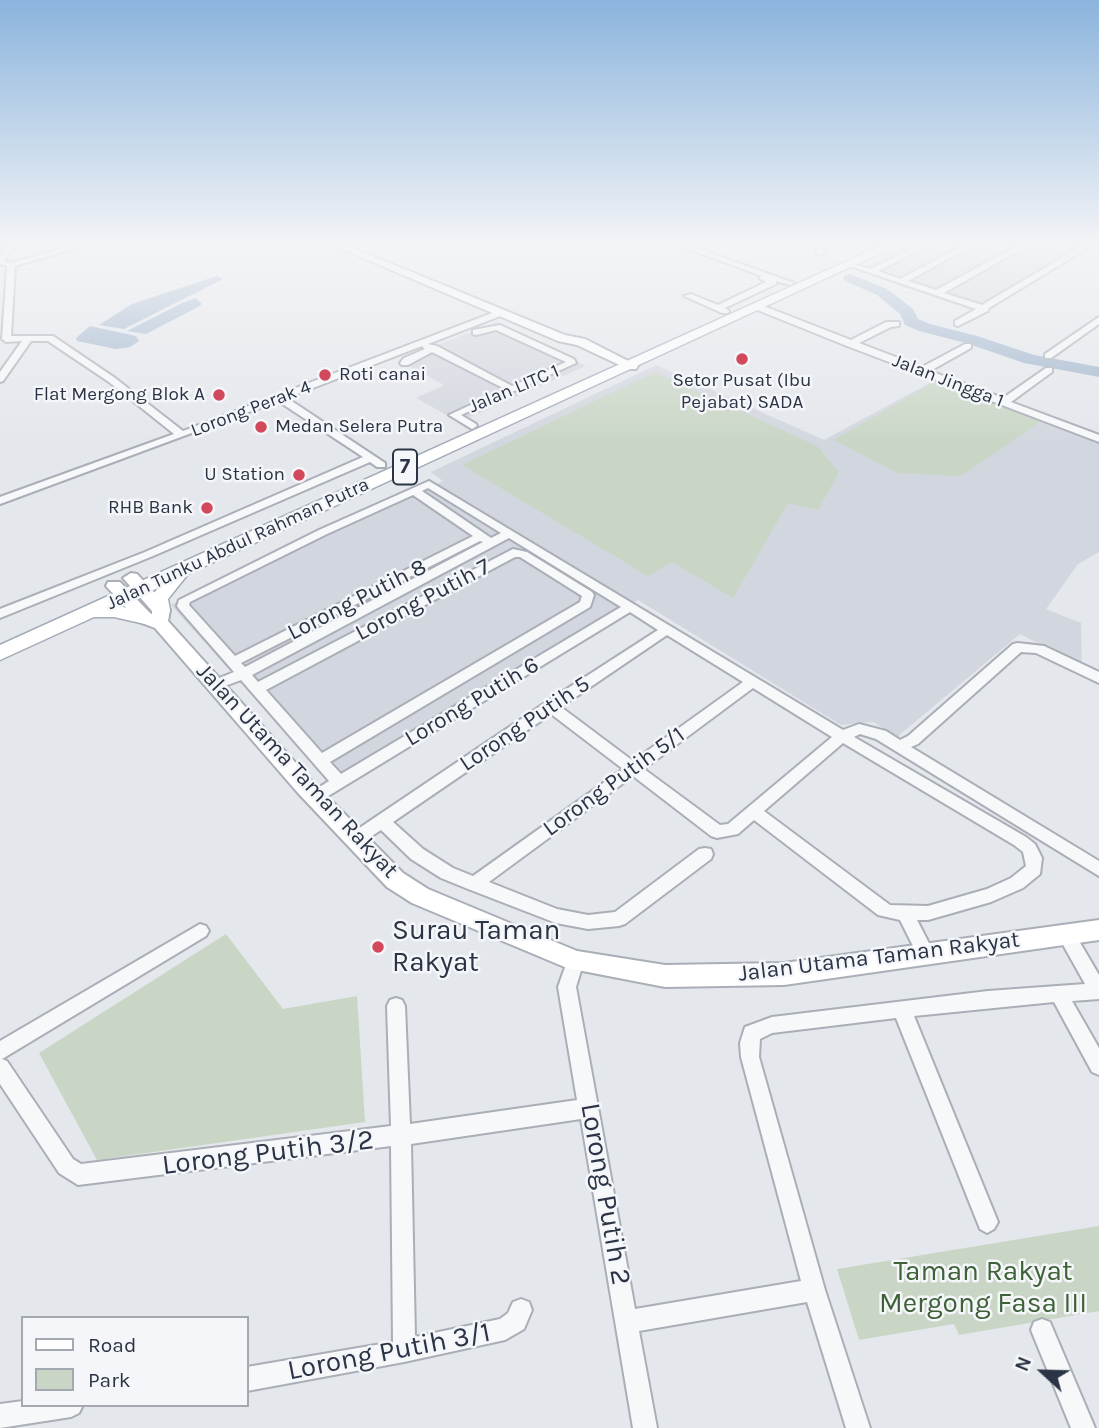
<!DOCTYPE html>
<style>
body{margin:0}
#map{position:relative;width:1099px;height:1428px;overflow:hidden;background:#e4e7ec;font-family:Karla,sans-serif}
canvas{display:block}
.legend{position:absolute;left:21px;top:1316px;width:228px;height:91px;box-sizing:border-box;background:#f4f6f9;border:2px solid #a4a8b1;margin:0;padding:9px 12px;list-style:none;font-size:21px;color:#2b3445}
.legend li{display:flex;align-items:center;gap:14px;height:35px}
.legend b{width:35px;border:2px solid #a4a8b1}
.north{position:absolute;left:1008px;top:1337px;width:70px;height:70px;-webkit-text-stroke:5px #f4f6f9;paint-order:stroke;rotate:292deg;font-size:19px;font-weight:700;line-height:28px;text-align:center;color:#2b3445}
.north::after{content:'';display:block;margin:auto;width:24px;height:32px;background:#2b3445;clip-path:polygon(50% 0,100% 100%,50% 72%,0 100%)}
</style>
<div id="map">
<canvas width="1099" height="1428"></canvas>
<ul class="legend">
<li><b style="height:9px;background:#fff"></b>Road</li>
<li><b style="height:19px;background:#c9d6c5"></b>Park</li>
</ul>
<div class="north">N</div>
</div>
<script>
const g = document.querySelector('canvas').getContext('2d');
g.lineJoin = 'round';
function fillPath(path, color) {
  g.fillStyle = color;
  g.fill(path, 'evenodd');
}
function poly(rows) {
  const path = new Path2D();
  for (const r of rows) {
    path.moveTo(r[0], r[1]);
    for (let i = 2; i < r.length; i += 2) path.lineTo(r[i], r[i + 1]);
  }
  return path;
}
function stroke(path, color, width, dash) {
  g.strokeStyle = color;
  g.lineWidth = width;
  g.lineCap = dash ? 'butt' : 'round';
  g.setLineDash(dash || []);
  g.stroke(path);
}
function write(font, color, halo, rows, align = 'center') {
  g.font = font + ' Karla,sans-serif';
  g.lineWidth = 5;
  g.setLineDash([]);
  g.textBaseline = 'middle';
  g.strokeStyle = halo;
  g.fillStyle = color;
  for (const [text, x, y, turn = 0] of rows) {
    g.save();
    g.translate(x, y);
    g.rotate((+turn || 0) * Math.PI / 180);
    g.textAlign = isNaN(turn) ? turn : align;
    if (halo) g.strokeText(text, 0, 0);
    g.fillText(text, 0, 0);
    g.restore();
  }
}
fillPath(poly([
 [910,243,1089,243,984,307,862,267],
 [496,322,586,366,459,422,416,398,444,385,399,360],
 [656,365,824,440,935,380,1099,442,1099,552,1078,564,1046,609,1081,623,1082,666,1020,634,897,737,873,722,841,725,638,600,331,783,171,605,443,481,431,472]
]), '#d2d6de');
fillPath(poly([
 [655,372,817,446,839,472,818,510,788,503,733,598,672,562,648,576,462,465],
 [936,381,1041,421,961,476,898,473,834,440],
 [226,934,283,1009,357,996,365,1122,97,1160,39,1053],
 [1099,1226,1099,1311,959,1335,954,1324,859,1340,837,1269]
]), '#c9d6c5');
fillPath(poly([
 [217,276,223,279,124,329,99,325,132,304],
 [196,298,202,304,198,307,146,334,127,331,182,303],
 [90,326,136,336,139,341,130,347,116,349,77,341,76,338]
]), '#9fb4cc');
fillPath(poly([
 [0,243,8,243,5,250,0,251,0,243],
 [850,274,887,289,913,309,918,319,930,324,977,336,1034,355,1099,367,1099,377,1024,363,966,343,919,331,905,325,900,314,877,295,845,281,843,278,845,275,850,274]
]), '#9fb4cc');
const street = poly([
 [12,243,20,243,9,252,4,261,11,263,83,243,94,243,15,266,11,336,53,336,115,378,183,431,500,310,503,311,503,315,428,344,437,346,512,386,566,362,496,330,476,335,473,334,473,330,500,325,574,359,576,363,461,415,476,424,477,426,472,429,449,415,505,389,432,352,408,365,402,365,400,363,404,358,425,349,422,346,287,398,385,463,385,467,377,467,370,462,153,556,0,618,0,609,145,552,363,457,278,401,0,504,0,497,174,434,109,382,48,341,31,341,3,381,0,382,0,372,22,341,6,342,2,339,7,266,0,264,0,255,12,243],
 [672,243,682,243,794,283,790,285,776,281,776,284,725,308,729,311,728,313,722,313,684,296,691,294,718,305,766,282,759,278,762,276,672,243],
 [826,243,836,243,823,250,823,254,817,254,816,247,826,243],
 [855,243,867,243,874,246,870,248,855,243],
 [924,243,933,243,878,271,900,279,968,243,977,243,908,281,936,290,1023,243,1032,243,944,293,982,305,1087,243,1096,243,989,308,988,311,958,326,955,325,955,321,976,309,847,265,851,263,870,269,924,243],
 [755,305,761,305,851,340,886,322,899,322,899,326,891,327,859,343,922,367,965,344,971,344,971,348,930,371,1003,398,1046,368,1052,368,1052,372,1011,402,1099,435,1099,442,847,346,755,309,755,305],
 [1099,317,1099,324,1051,358,1045,358,1045,354,1099,317],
 [429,481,843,730,859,724,886,731,900,740,908,736,1013,644,1018,643,1044,646,1099,672,1099,683,1036,653,1021,652,918,744,911,747,1099,861,1099,876,876,739,860,734,854,737,1026,837,1035,844,1042,858,1040,874,1023,888,991,902,928,920,917,920,934,953,931,958,925,961,919,958,900,920,878,915,754,820,738,834,717,838,711,836,633,776,489,882,557,909,588,915,615,912,699,849,705,848,711,849,713,854,711,859,625,924,619,926,588,929,556,923,468,889,441,878,411,859,381,830,361,843,355,845,349,843,347,839,349,835,545,703,658,630,630,612,320,801,310,801,307,797,310,793,329,781,241,680,217,689,212,687,210,684,212,681,234,672,179,609,177,606,179,600,319,530,429,481],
 [428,488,501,533,491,538,422,491,428,488],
 [413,495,473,536,235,656,189,605,190,602,327,534,413,495],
 [509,538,621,607,341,774,330,762,590,607,594,595,592,592,527,552,513,549,258,682,252,675,509,538],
 [480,541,483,542,245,667,241,663,480,541],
 [515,557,520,557,582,596,580,602,322,753,266,690,515,557],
 [667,635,743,682,633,761,561,707,667,635],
 [753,688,832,737,728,824,720,825,644,769,753,688],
 [551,714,623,769,473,876,453,868,423,849,393,822,551,714],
 [843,743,1014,845,1023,852,1026,866,1011,878,987,889,928,906,890,905,764,811,843,743],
 [200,924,206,926,209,931,206,936,2,1059,7,1061,73,1159,81,1164,391,1126,387,1006,390,1000,396,998,402,1000,405,1006,410,1124,577,1100,558,987,569,956,575,953,581,956,584,961,576,987,635,1309,801,1281,741,1057,740,1043,745,1027,772,1017,988,991,1085,984,1057,934,1060,929,1066,927,1072,929,1099,975,1099,999,1072,1001,1099,1048,1099,1075,1092,1072,1054,1002,914,1016,998,1222,994,1229,987,1233,980,1229,896,1018,772,1033,760,1039,759,1057,825,1290,870,1428,846,1428,807,1302,639,1331,657,1428,633,1428,581,1119,411,1144,415,1337,500,1319,508,1313,513,1302,521,1299,529,1302,532,1310,524,1329,505,1340,404,1362,247,1391,247,1367,393,1342,391,1146,78,1185,59,1173,0,1084,0,1041,200,924],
 [1042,1319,1050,1322,1095,1428,1071,1428,1031,1330,1034,1322,1042,1319],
 [23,1401,23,1405,83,1405,79,1413,71,1417,0,1428,0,1404,23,1401]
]);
const secondary = poly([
 [328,243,341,243,565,335,585,339,638,366,636,369,628,369,577,345,558,341,328,243],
 [131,573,137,574,167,606,170,610,168,621,312,781,403,873,428,889,577,951,665,965,784,963,1099,920,1099,940,784,985,665,987,567,968,412,903,387,887,298,793,155,628,139,622,106,586,108,582,120,582,152,615,152,611,123,578,131,573]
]);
const primary = poly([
 [887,243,902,243,188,574,168,599,170,610,168,614,161,616,152,610,150,598,158,588,119,606,152,614,154,618,152,622,145,624,114,617,94,617,0,660,0,645,887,243]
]);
stroke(street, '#a9aeb7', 4);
stroke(secondary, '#a9aeb7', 4);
stroke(primary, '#a3abb8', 3);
fillPath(street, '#f7f8fa');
fillPath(secondary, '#fff');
fillPath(primary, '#fff');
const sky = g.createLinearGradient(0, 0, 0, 443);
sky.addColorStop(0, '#8bb4dd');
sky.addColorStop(0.55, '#f3f4f6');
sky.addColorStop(1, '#f3f4f600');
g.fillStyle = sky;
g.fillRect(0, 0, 1099, 443);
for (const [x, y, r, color] of [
 [742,359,7,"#d1495b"],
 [325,375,7,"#d1495b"],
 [219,395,7,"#d1495b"],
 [261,427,7,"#d1495b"],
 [299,475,7,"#d1495b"],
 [207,508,7,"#d1495b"],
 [378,947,7,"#d1495b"]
]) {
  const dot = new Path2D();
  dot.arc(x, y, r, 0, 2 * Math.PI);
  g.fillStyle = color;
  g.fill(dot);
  stroke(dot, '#f4f6f9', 2.5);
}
write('19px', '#2b3445', '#f4f6f9', [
 ["Roti canai",339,375,"left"],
 ["Setor Pusat (Ibu",742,381,"center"],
 ["Pejabat) SADA",742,403,"center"],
 ["Flat Mergong Blok A",205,395],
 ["Medan Selera Putra",275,427,"left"],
 ["U Station",285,475],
 ["RHB Bank",193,508]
], 'right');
write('19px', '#2b3445', '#f4f6f9', [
 ["Jalan Jingga 1",948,381,21],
 ["Jalan LITC 1",514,389,-23],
 ["Lorong Perak 4",251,409,-21],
 ["Jalan Tunku Abdul Rahman Putra",238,544,-25]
]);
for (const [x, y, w] of [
 [405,467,24]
]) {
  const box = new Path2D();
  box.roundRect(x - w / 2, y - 17.5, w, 35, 5);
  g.fillStyle = '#f4f6f9';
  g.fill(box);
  stroke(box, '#2b3445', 2);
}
write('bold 21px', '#2b3445', null, [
 ["7",405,467]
]);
write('23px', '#2b3445', '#f4f6f9', [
 ["Lorong Putih 8",357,600,-27],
 ["Lorong Putih 7",423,600,-28],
 ["Lorong Putih 6",472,702,-31],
 ["Lorong Putih 5",525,724,-34],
 ["Jalan Utama Taman Rakyat",297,771,47],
 ["Lorong Putih 5/1",614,782,-36],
 ["Jalan Utama Taman Rakyat",879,957,-7]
]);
write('28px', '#2b3445', '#f4f6f9', [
 ["Surau Taman",392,931],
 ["Rakyat",392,963]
], 'left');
write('28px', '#2b3445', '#f4f6f9', [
 ["Lorong Putih 3/2",268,1153,-7],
 ["Lorong Putih 2",605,1194,80],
 ["Lorong Putih 3/1",389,1352,-11]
]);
write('28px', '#3f6138', '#f4f6f9', [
 ["Taman Rakyat",983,1272],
 ["Mergong Fasa III",983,1304]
]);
</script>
